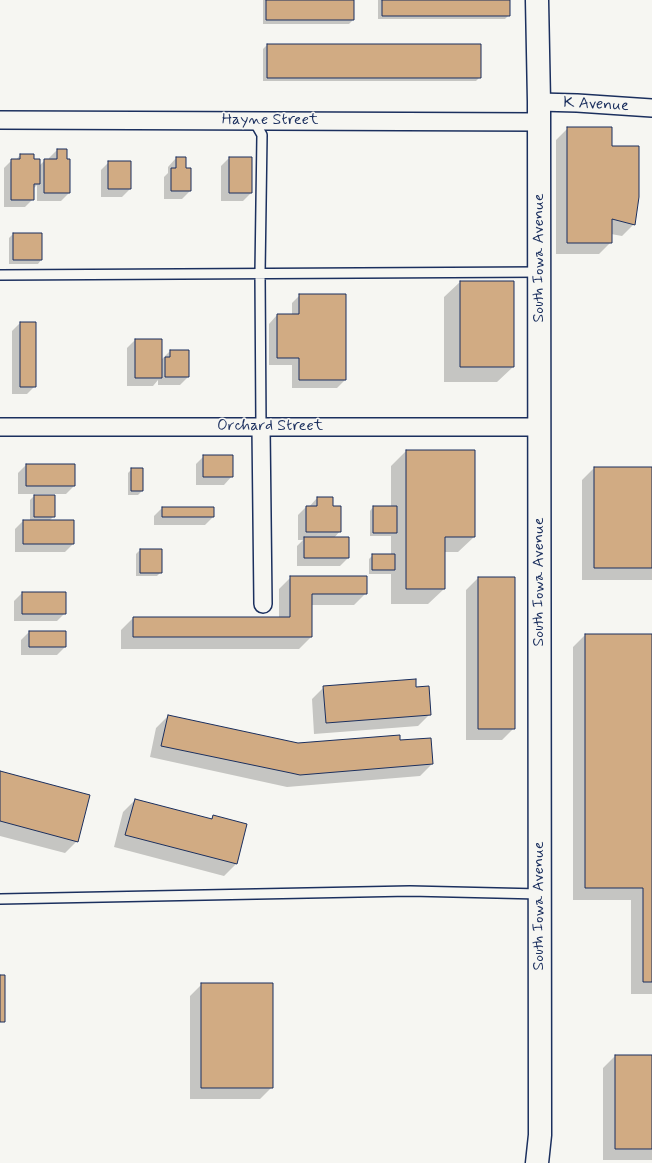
<!DOCTYPE html>
<style>
body{margin:0}
canvas{display:block;background:#f6f6f2}
</style>
<canvas width="652" height="1163"></canvas>
<script>
const g = document.querySelector('canvas').getContext('2d');
g.lineJoin = 'round';
function fillPath(path, color) {
  g.fillStyle = color;
  g.fill(path, 'evenodd');
}
function poly(rows) {
  const path = new Path2D();
  for (const r of rows) {
    path.moveTo(r[0], r[1]);
    for (let i = 2; i < r.length; i += 2) path.lineTo(r[i], r[i + 1]);
  }
  return path;
}
function stroke(path, color, width, dash) {
  g.strokeStyle = color;
  g.lineWidth = width;
  g.lineCap = dash ? 'butt' : 'round';
  g.setLineDash(dash || []);
  g.stroke(path);
}
function write(font, color, halo, rows, align = 'center') {
  g.font = font + ' Mynerve,sans-serif';
  g.lineWidth = 3;
  g.setLineDash([]);
  g.textBaseline = 'middle';
  g.strokeStyle = halo;
  g.fillStyle = color;
  for (const [text, x, y, turn = 0] of rows) {
    g.save();
    g.translate(x, y);
    g.rotate((+turn || 0) * Math.PI / 180);
    g.textAlign = isNaN(turn) ? turn : align;
    if (halo) g.strokeText(text, 0, 0);
    g.fillText(text, 0, 0);
    g.restore();
  }
}
fillPath(poly([
 [263,0,353,0,353,20,349,24,263,24],
 [378,0,509,0,509,15,505,19,378,19],
 [267,45,480,77,476,81,263,81,263,49],
 [568,128,611,147,634,224,622,236,611,234,611,242,599,254,556,254,556,140],
 [57,150,66,150,69,193,61,201,37,201,37,185,33,189,33,199,25,207,4,207,4,168,12,160,16,160,20,155,33,160,39,166,45,160,49,160,49,158],
 [176,158,185,169,190,191,182,199,164,199,164,177,168,173,168,167],
 [229,158,251,193,243,201,221,201,221,166],
 [109,162,130,189,122,197,101,197,101,170],
 [13,234,41,260,38,264,9,264,9,238],
 [460,282,513,367,497,382,444,382,444,297],
 [300,295,345,380,337,388,292,388,292,365,269,365,269,324,277,315,292,315,292,303],
 [20,323,35,386,27,394,12,394,12,331],
 [135,340,161,360,170,351,188,377,180,385,158,385,158,380,153,386,127,386,127,348],
 [406,451,474,537,458,552,444,552,444,589,428,604,391,604,391,574,369,574,369,559,373,555,391,555,391,536,370,536,370,511,373,507,391,507,391,466],
 [204,456,232,476,224,485,196,485,196,464],
 [26,465,74,486,66,494,18,494,18,473],
 [594,468,652,468,652,580,582,580,582,480],
 [132,469,142,491,138,495,128,495,128,473],
 [34,496,54,516,49,521,73,544,65,552,15,552,15,529,23,521,30,521,30,500],
 [317,498,332,498,332,507,340,531,334,538,348,558,340,566,297,566,297,546,303,540,298,540,298,515,306,507,309,507],
 [162,508,213,508,213,517,205,525,154,525,154,516],
 [140,550,161,572,157,576,136,576,136,554],
 [291,577,366,593,354,605,311,605,311,637,299,649,121,649,121,630,133,618,279,618,279,589],
 [478,578,514,728,502,740,466,740,466,590],
 [22,593,65,613,57,621,14,621,14,601],
 [29,632,65,647,57,655,21,655,21,640],
 [585,635,652,635,652,994,631,994,631,900,573,900,573,647],
 [324,687,415,688,430,714,418,726,314,734,312,699],
 [168,716,297,744,399,741,432,764,420,776,287,787,150,757,156,728],
 [0,772,77,841,65,853,0,836],
 [135,800,211,819,213,817,236,864,224,876,114,847,123,812],
 [202,984,272,1087,260,1099,190,1099,190,996],
 [615,1056,652,1056,652,1160,603,1160,603,1068]
]), '#0003');
const building = poly([
 [266,0,354,0,354,20,266,20,266,0],
 [382,0,510,0,510,16,382,16,382,0],
 [267,44,481,44,481,78,267,78,267,44],
 [567,127,612,127,612,146,639,146,639,197,635,225,612,219,612,243,567,243,567,127],
 [57,149,67,149,67,159,70,159,70,193,44,193,44,159,57,159,57,149],
 [20,154,34,154,34,159,40,159,40,184,34,184,34,200,11,200,11,159,20,159,20,154],
 [176,157,186,157,186,168,191,168,191,191,171,191,171,168,176,168,176,157],
 [229,157,252,157,252,193,229,193,229,157],
 [108,161,131,161,131,189,108,189,108,161],
 [13,233,42,233,42,260,13,260,13,233],
 [460,281,514,281,514,367,460,367,460,281],
 [299,294,346,294,346,380,299,380,299,358,277,358,277,314,299,314,299,294],
 [20,322,36,322,36,387,20,387,20,322],
 [135,339,162,339,162,378,135,378,135,339],
 [170,350,189,350,189,377,165,377,165,357,170,357,170,350],
 [406,450,475,450,475,537,445,537,445,589,406,589,406,450],
 [203,455,233,455,233,477,203,477,203,455],
 [26,464,75,464,75,486,26,486,26,464],
 [594,467,652,467,652,568,594,568,594,467],
 [131,468,143,468,143,491,131,491,131,468],
 [34,495,55,495,55,517,34,517,34,495],
 [317,497,333,497,333,506,341,506,341,532,306,532,306,506,317,506,317,497],
 [373,506,397,506,397,533,373,533,373,506],
 [162,507,214,507,214,517,162,517,162,507],
 [23,520,74,520,74,544,23,544,23,520],
 [304,537,349,537,349,558,304,558,304,537],
 [140,549,162,549,162,573,140,573,140,549],
 [372,554,395,554,395,570,372,570,372,554],
 [290,576,367,576,367,594,312,594,312,637,133,637,133,617,290,617,290,576],
 [478,577,515,577,515,729,478,729,478,577],
 [22,592,66,592,66,614,22,614,22,592],
 [29,631,66,631,66,647,29,647,29,631],
 [585,634,652,634,652,982,643,982,643,888,585,888,585,634],
 [416,679,416,687,429,686,431,715,326,723,323,686,416,679],
 [168,715,298,743,400,735,400,740,431,738,433,764,300,775,291,773,161,746,168,715],
 [0,771,90,795,78,842,0,821,0,771],
 [135,799,212,819,213,815,247,824,237,864,125,835,135,799],
 [0,975,5,975,5,1022,0,1022,0,975],
 [201,983,273,983,273,1088,201,1088,201,983],
 [615,1055,652,1055,652,1149,615,1149,615,1055]
]);
fillPath(building, '#d1ab83');
stroke(building, '#1b2f5e', 1);
const lane = poly([
 [254,121,262,135,260,273,261,427],
 [0,275,540,272],
 [0,899,410,891,540,894]
]);
const street = poly([
 [539,102,577,103,652,108],
 [0,120,539,122],
 [0,427,540,427],
 [261,427,263,604]
]);
const secondary = poly([
 [537,1163,540,1135,539,102,537,0]
]);
stroke(lane, '#1b2f5e', 12);
stroke(street, '#1b2f5e', 20);
stroke(secondary, '#1b2f5e', 25);
stroke(lane, '#f6f6f2', 9);
stroke(street, '#f6f6f2', 17);
stroke(secondary, '#f6f6f2', 22);
write('16px', '#1b2f5e', '#f6f6f2', [
 ["K Avenue",596,105,3],
 ["Hayne Street",270,121],
 ["South Iowa Avenue",540,258,-90],
 ["Orchard Street",270,427],
 ["South Iowa Avenue",540,582,-90],
 ["South Iowa Avenue",540,906,-90]
]);
</script>
